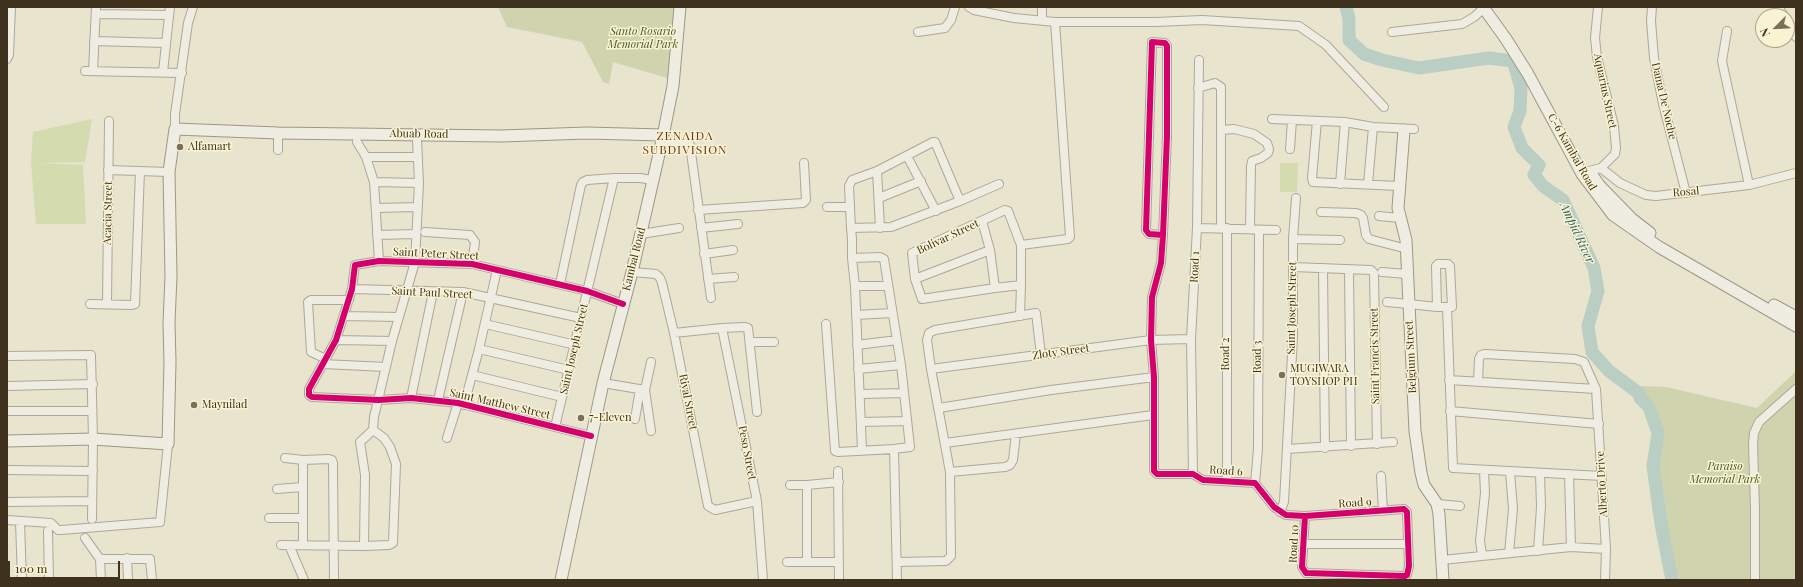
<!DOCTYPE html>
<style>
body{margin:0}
#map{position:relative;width:1803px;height:587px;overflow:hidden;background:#e8e4ce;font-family:"Playfair Display",serif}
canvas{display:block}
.frame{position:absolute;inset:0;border:8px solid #3e311d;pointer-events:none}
.north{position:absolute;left:1755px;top:8px;width:40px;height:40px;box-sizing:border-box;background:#f9f3d4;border:1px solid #aea58b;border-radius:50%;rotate:246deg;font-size:11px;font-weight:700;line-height:16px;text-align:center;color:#3e311d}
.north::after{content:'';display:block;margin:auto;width:14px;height:18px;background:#7a705b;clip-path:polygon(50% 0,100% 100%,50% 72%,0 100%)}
.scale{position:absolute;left:8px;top:561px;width:112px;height:18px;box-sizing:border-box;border:2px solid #3e311d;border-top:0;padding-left:5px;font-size:12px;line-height:14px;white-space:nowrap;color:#3e311d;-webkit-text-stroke:3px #f9f3d4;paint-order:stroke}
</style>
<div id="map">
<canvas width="1803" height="587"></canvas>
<div class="frame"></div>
<div class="north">N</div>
<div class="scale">100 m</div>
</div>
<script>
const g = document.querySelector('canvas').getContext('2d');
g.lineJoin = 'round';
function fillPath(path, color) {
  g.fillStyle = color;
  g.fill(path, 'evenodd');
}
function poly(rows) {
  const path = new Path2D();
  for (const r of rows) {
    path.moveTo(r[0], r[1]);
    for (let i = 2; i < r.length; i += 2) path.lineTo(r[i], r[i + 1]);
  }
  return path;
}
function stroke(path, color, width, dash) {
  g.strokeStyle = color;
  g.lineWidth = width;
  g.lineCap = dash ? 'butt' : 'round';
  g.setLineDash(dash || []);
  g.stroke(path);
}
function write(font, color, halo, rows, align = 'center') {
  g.font = font + ' "Playfair Display",serif';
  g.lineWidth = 3;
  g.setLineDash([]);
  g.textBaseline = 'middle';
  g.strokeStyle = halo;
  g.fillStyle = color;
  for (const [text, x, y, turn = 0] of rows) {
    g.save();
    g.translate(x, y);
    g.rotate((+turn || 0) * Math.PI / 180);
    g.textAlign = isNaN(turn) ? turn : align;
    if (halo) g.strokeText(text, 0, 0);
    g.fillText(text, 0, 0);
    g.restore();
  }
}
fillPath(poly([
 [92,119,85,162,39,163,83,165,86,224,36,224,31,163,33,132],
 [1280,163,1298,163,1297,192,1280,192]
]), '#d4dbaf');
fillPath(poly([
 [498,7,679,7,674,80,613,62,609,84,603,82,582,42,507,27],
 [1796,371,1796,580,1672,580,1661,524,1653,466,1658,432,1649,407,1640,398,1641,386,1666,387,1757,408]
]), '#cfd4af');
stroke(poly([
 [1346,7,1349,18,1349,40,1364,54,1382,60,1419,68,1489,58,1513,61,1521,88,1520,111,1514,127,1522,148,1539,165,1534,175,1543,186,1563,200,1594,268,1598,291,1588,326,1592,352,1609,371,1640,394,1640,398,1649,407,1658,433,1653,466,1661,524,1672,580]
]), '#bacec4', 13);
const street = poly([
 [969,7,974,10,1014,18,1055,22,1070,237,1068,239,1021,245],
 [1598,7,1595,38,1597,57,1614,126,1616,148,1615,154,1601,168],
 [1652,7,1651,21,1654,58,1663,104,1686,193],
 [1778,7,1784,16],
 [96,14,169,15],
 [1787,19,1796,37],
 [1042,20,1042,7],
 [1055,22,1156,22,1202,20,1299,26,1326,45,1384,107],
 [1727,31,1722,61,1749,185],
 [918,32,945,28,951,20,955,7],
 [1392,32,1462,24,1474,17,1485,7],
 [94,41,165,43],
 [7,59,9,55,11,7],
 [85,71,182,73],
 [93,71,96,7],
 [163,72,170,7],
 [1198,88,1215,83,1221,87,1221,228],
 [1272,119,1345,122,1373,127,1414,129],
 [1317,121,1312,178,1313,182,1398,186],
 [175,129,175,114,188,23,193,7],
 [1222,130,1234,129,1254,134,1267,143,1269,149,1268,153,1261,158,1252,161,1251,166,1250,229],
 [662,141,688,143,690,145,711,298],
 [357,142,366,157,374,182,379,261],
 [1290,149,1292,120],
 [278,150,278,133],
 [907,156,936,211],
 [366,157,418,157],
 [108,170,169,172],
 [877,171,880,228],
 [1582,174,1589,171,1601,168,1620,183,1646,195,1656,196,1749,185,1796,173],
 [374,182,419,183],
 [1340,184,1345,122],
 [1368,184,1373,127],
 [879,198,921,181],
 [960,201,999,184],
 [827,207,850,207],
 [376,208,417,207],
 [698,210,803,203,806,200,804,163],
 [1321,212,1356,213,1361,215,1363,218,1366,235,1369,239,1407,249],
 [1379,216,1400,218],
 [982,221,990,250,995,288],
 [701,228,738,224],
 [851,228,891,227,960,201,935,142,933,142,877,171,852,180,849,186,851,228,852,239,852,258,855,286,862,450],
 [1197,228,1276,230],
 [425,232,470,235,475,242,472,264],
 [641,234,679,228],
 [377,235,416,234],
 [1163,235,1149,234,1146,230,1152,42,1165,43,1167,46,1167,136,1163,235,1161,263,1152,297,1151,340,1154,377,1154,471,1157,474,1193,474,1203,480,1255,483,1274,507,1286,515,1305,516,1404,509,1407,512,1409,566,1407,575,1405,576,1306,573,1302,567,1305,516],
 [1293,239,1340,240],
 [704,254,733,250],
 [1293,267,1371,270,1374,273,1377,444],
 [1323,268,1325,448],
 [1349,270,1351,446],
 [632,272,656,274,660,278,662,283,674,333,708,506,715,510,757,501],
 [1382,272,1407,274],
 [708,279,734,277],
 [915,279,990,250],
 [560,284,581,185,583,182,587,180,614,178,640,178,653,180],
 [855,286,888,286],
 [352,289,463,292,581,318],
 [1387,302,1409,304,1437,307,1452,307,1450,266,1448,264,1438,264,1436,266,1437,307],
 [90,304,132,305,135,304,140,171],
 [107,304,109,121],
 [1447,307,1453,468,1602,476],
 [856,315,892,313],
 [344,316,399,317],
 [1020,316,1021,285,1021,245,1008,211,1005,210,912,253,915,279,922,299,995,288,1021,285],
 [485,324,576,345],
 [826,324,835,451,838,452,894,449,910,447,901,365,884,259,880,257,852,258],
 [722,328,757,501,763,580],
 [674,333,722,328,745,327,748,328,757,412],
 [336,340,392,341],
 [750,342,774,342],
 [857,345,897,340],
 [479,349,569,370],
 [7,356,91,355,93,439,92,519],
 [326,359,311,352,308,302,311,300,349,300],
 [323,364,386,367],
 [858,369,901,365],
 [931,369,1151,340,1191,339],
 [472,375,562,397],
 [1449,380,1596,389],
 [1478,381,1479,359,1481,355,1485,354,1575,359,1584,362,1596,389,1606,549,1605,580],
 [603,383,645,390,651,362],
 [7,386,93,384],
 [645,390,651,431],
 [861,394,904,393],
 [411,398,433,292],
 [438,400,463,292],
 [464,405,479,349,497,270],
 [939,408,1051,390,1154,377],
 [7,411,92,411],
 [1450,411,1599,424],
 [635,419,640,389],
 [861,422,907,421],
 [555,427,614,178],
 [373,430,374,417,392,341,415,262,419,183,417,139],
 [591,436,458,403,411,398,379,400,312,397,309,395,309,389,336,340,352,289,355,265,379,261,472,264,587,291,623,304],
 [447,438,458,403],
 [945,443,1153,415],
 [894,449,897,580],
 [1287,449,1393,442],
 [285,458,303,460,329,459,332,460,333,463,334,580],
 [303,460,303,545],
 [7,470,93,471],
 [838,471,839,580],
 [950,472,1005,467,1010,465,1013,460,1016,434],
 [1193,474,1191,339,1197,228,1199,60],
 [1569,474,1571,547],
 [1381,476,1383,511],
 [1227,480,1227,228],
 [1255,483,1258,449,1259,230],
 [790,485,807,485,839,482],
 [277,489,302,487],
 [7,502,91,501],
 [1437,504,1460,506],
 [1280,512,1284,502,1293,336,1293,239,1296,198],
 [269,518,303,518],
 [7,520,51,523,58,530,61,530,160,522,168,444],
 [20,522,22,580],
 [48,531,49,580],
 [85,538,100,559,150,559,152,580],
 [1303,544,1408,544],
 [281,545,364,546,389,545,393,543,396,464,390,447,384,438,373,430],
 [289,545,304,580],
 [364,546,365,475,360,442,373,430],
 [1538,551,1541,507,1540,473],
 [1509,553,1513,509,1510,472],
 [1482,555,1480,541,1485,493,1484,471],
 [127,558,128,580],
 [100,559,101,580],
 [1442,560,1571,547,1606,549],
 [787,562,839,562],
 [807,562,807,485],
 [897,562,946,561,951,556,950,472,931,369,927,340,929,333,935,330,1036,313,1041,355],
 [1755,580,1755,510,1753,444,1754,433,1759,422,1796,389]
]);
const secondary = poly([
 [1483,7,1506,39,1528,74,1582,174,1613,215,1659,247,1796,326],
 [1404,130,1398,208,1406,240,1415,431,1421,473,1424,485,1437,504,1439,514,1443,580],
 [1592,175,1599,185,1632,219,1650,233],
 [1774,305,1796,317],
 [7,441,93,439,168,444,170,362,169,323,171,276,169,172,175,129,278,133,501,136,587,133,663,135],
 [561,580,603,383,632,272,662,141,673,86,680,7]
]);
stroke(street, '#ada897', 10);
stroke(secondary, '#9d9787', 13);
stroke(street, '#efece1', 8);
stroke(secondary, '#efece1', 11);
stroke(poly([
 [1163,235,1149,234,1146,230,1152,42,1165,43,1167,46,1167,136,1163,235,1161,263,1152,297,1151,340,1154,377,1154,471,1157,474,1193,474,1203,480,1255,483,1274,507,1286,515,1305,516,1404,509,1407,512,1409,566,1407,575,1405,576,1306,573,1302,567,1305,516],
 [591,436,458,403,411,398,379,400,312,397,309,395,309,389,336,340,352,289,355,265,379,261,472,264,587,291,623,304]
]), '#d6006c', 6);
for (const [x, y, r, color] of [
 [180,147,4,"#7a705b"],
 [1282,375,4,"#7a705b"],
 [194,405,4,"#7a705b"],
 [581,418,4,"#7a705b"]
]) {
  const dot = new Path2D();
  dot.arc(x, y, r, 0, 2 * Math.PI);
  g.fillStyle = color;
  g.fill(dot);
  stroke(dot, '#f9f3d4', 1.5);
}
write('italic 11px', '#465d21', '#f9f3d4', [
 ["Santo Rosario",643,32],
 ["Memorial Park",643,45],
 ["Paraiso",1725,467],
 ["Memorial Park",1725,480]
]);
write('11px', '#3e311d', '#f9f3d4', [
 ["Aquarius Street",1605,91,78],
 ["Dama De Noche",1664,101,77],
 ["Abuab Road",419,134,1],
 ["C-6 Kambal Road",1572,152,60],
 ["Rosal",1686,192,-5],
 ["Acacia Street",108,213,-89],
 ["Bolivar Street",948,237,-25],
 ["Saint Peter Street",436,254,3],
 ["Kambal Road",634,259,-76],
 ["Road 1",1195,267,-87],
 ["Saint Paul Street",432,293,3],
 ["Saint Joseph Street",1292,308,-89],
 ["Saint Joseph Street",574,349,-77],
 ["Zloty Street",1061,352,-8],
 ["Road 2",1226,354,-90],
 ["Saint Francis Street",1375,356,-91],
 ["Road 3",1258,357,-90],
 ["Belgium Street",1411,357,-93],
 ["Riyal Street",688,402,79],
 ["Saint Matthew Street",500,404,13],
 ["Peso Street",747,453,79],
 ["Road 6",1226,471,4],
 ["Alberto Drive",1602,484,-93],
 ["Road 9",1355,503,-4],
 ["Road 10",1294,544,-87]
]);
write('11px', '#3e311d', '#f9f3d4', [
 ["Alfamart",188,147],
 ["MUGIWARA",1290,369],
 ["TOYSHOP PH",1290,382],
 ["Maynilad",202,405],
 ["7-Eleven",589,418]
], 'left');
g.letterSpacing = '1px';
write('12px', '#6f3518', '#f9f3d4', [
 ["ZENAIDA",685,136],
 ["SUBDIVISION",685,150]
]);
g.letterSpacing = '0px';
write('italic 12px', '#2b5c5f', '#f9f3d4', [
 ["Ampid River",1577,233,65]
]);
</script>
